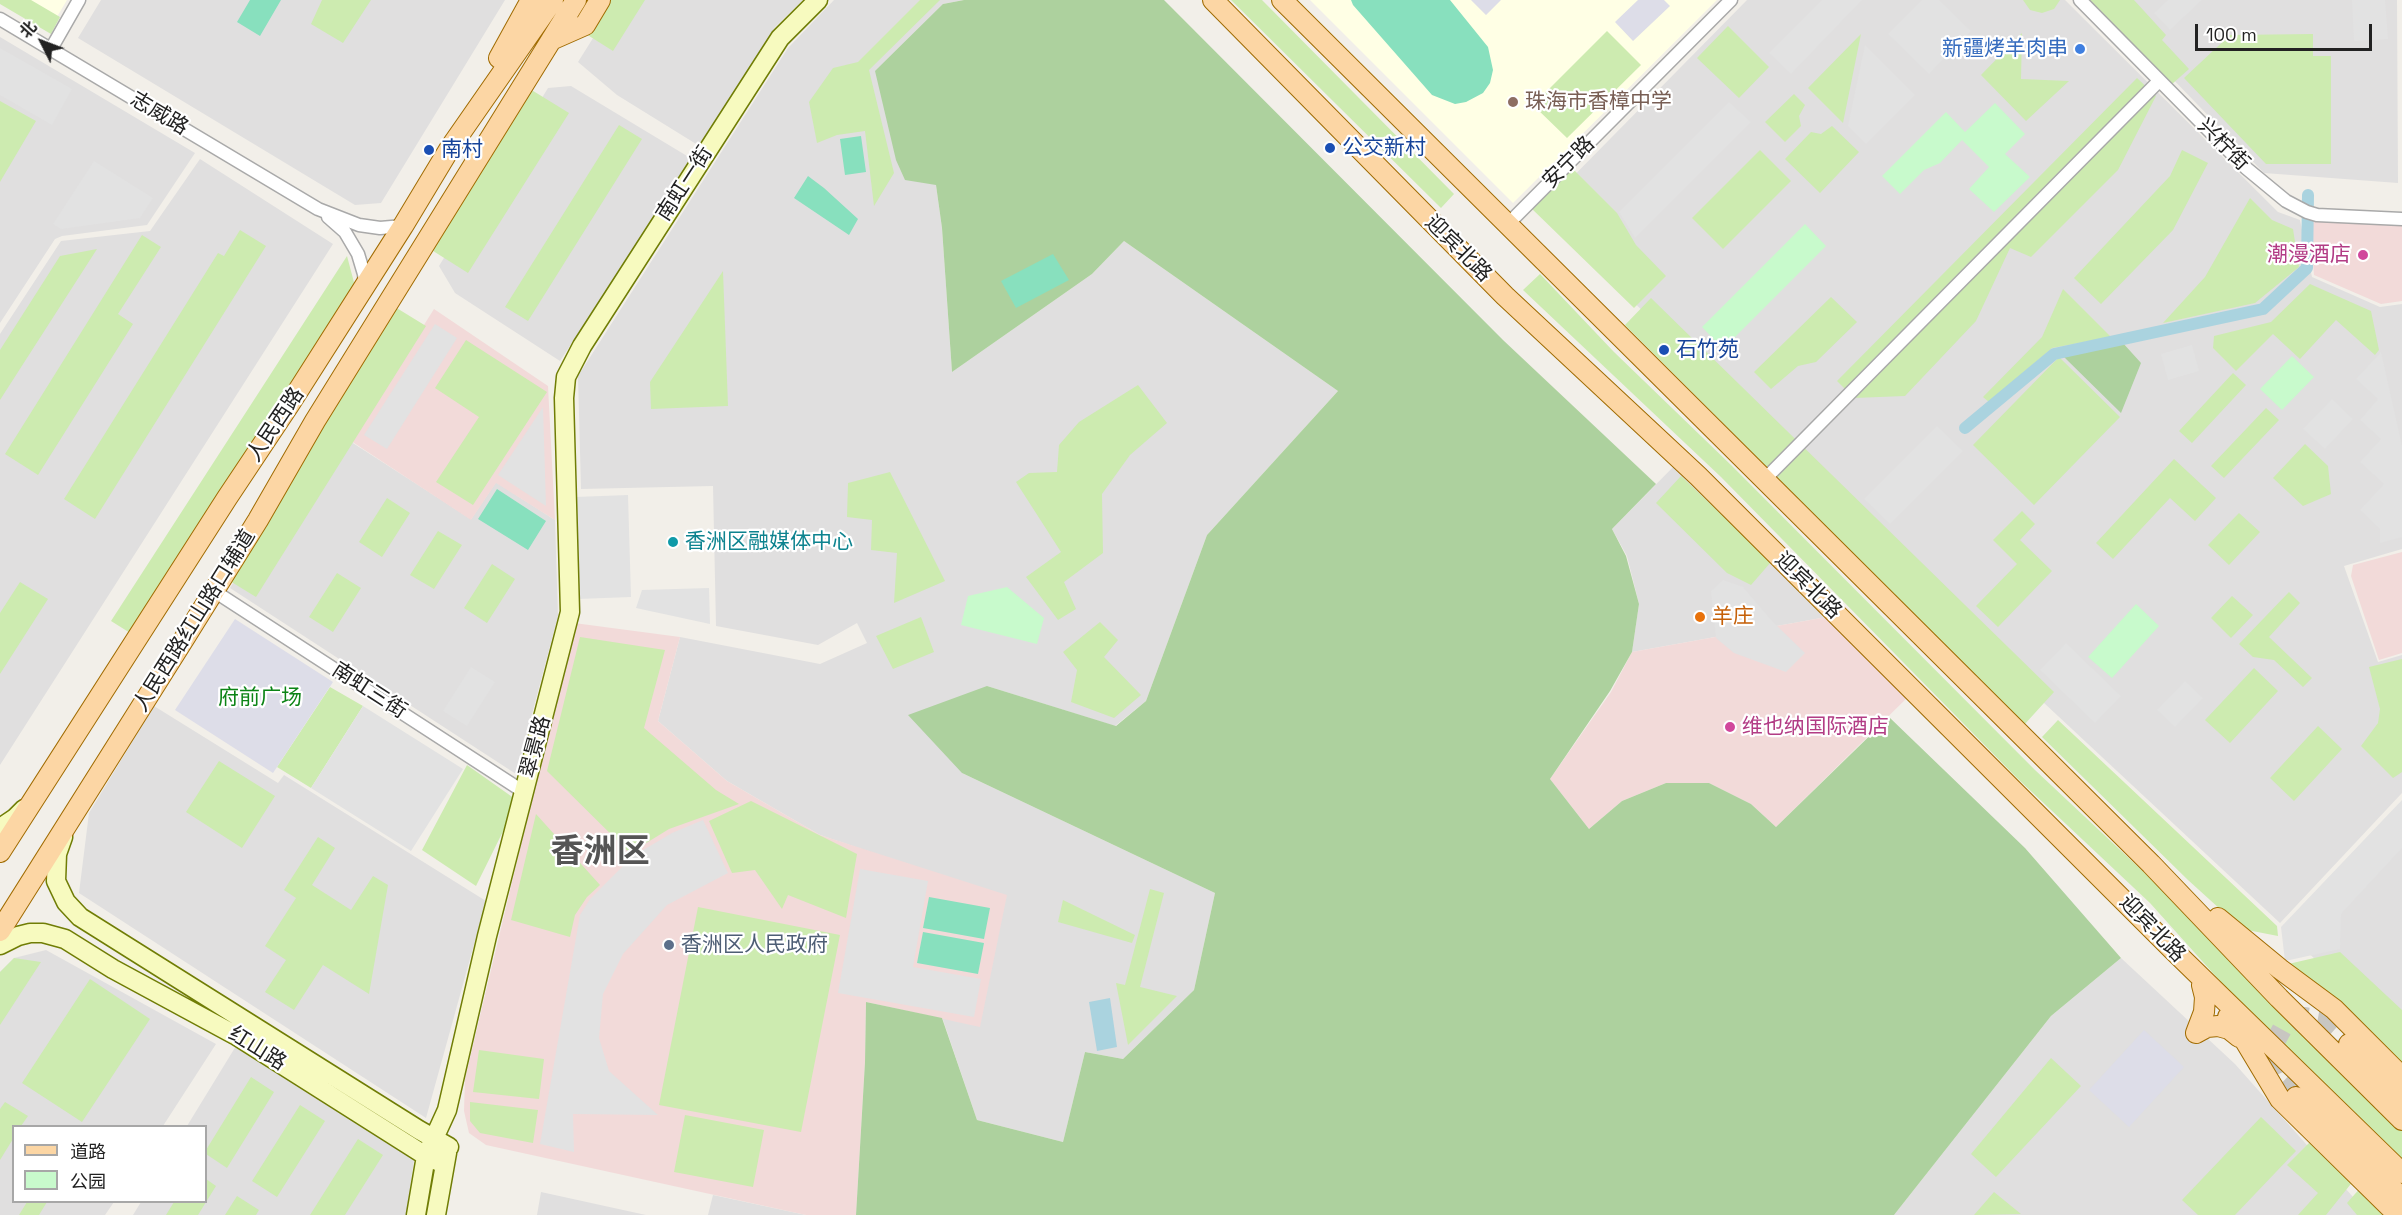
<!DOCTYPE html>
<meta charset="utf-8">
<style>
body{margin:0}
#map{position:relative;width:2402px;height:1215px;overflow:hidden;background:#f2efe9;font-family:"Space Grotesk","Noto Sans SC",sans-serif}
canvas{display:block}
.legend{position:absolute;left:12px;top:1125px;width:195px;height:78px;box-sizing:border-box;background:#fff;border:2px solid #a7a7a7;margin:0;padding:8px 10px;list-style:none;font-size:18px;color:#222}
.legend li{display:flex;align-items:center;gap:12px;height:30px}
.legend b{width:30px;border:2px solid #a7a7a7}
.north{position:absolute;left:12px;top:12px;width:60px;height:60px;-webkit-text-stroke:4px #fff;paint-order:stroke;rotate:312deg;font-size:16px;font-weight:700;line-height:24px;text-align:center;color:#222}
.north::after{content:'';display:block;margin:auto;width:21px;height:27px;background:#222;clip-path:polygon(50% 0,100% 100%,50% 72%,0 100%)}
.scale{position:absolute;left:2195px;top:24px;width:177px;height:27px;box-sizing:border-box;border:3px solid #222;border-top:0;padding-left:8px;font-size:18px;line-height:21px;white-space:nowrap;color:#222;-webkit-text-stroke:4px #fff;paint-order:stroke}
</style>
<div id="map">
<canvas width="2402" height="1215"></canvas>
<ul class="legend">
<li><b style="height:8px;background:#fcd6a4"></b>道路</li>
<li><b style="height:16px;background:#c8facc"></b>公园</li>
</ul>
<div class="north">北</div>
<div class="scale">100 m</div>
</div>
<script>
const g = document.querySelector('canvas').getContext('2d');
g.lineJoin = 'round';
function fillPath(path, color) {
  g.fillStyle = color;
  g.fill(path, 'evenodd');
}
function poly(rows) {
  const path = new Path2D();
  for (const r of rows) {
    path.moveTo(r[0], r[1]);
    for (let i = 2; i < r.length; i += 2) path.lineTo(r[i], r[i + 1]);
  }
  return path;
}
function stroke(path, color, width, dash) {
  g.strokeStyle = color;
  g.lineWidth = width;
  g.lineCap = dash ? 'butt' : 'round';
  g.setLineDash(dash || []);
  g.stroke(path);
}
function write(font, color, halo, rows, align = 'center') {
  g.font = font + ' "Space Grotesk","Noto Sans SC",sans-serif';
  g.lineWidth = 4.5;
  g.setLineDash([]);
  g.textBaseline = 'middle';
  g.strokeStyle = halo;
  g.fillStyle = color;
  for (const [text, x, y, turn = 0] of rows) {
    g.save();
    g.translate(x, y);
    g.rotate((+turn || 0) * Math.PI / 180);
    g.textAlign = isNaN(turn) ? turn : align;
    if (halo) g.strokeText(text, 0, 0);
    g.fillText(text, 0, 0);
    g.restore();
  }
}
fillPath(poly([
 [101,0,505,0,381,203,355,205,78,38],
 [617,0,803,0,775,27,701,147,617,95,578,62],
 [834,0,964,0,943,4,936,185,942,228,952,372,1092,274,1124,241,1338,391,1207,535,1146,701,1115,726,987,686,962,773,1215,893,1194,990,1123,1059,1085,1052,1063,1142,977,1120,888,858,820,835,727,781,658,721,680,637,820,664,867,643,857,623,818,645,716,626,713,486,581,489,578,376,788,48],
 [1747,0,2065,0,2278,212,2300,220,2312,277,2380,307,2402,304,2402,549,2344,566,2378,662,2402,655,2402,793,2280,923,1984,647,1540,210],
 [2096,0,2397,0,2398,183,2264,173],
 [0,37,195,153,147,225,62,236,55,239,0,323],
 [571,86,692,159,560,361,455,293,439,266,548,88],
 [200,159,333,244,0,765,0,334,61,241,150,231],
 [331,429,471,519,496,482,555,520,558,616,516,774,230,588],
 [1680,460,1838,615,1632,652,1639,604,1627,556,1612,529],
 [154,706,278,783,284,775,486,901,426,1118,79,893,89,813],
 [2402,818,2402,1043,2291,936],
 [46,950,216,1044,163,1126,14,1126,14,1202,114,1202,105,1215,0,1215,0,972,14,958],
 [2121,958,2235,1064,2369,1215,1894,1215,2051,1016],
 [236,1046,414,1160,406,1215,133,1215,141,1202,206,1202,206,1126,187,1126],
 [541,1192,646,1215,537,1215],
 [713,1195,806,1215,708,1215]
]), '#e0dfdf');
fillPath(poly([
 [2317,218,2402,224,2402,301,2381,304,2314,275,2310,224],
 [434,309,548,386,555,520,496,483,471,520,351,441],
 [2402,552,2402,653,2379,660,2351,576,2353,565],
 [1838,615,1913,692,1776,827,1751,804,1709,783,1666,783,1622,801,1589,829,1550,779,1611,692,1632,652],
 [574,623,680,637,658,721,727,781,820,835,1007,895,980,1027,866,1002,865,1062,856,1215,806,1215,486,1145,469,1133,464,1111,465,1079]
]), '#f2dad9');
fillPath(poly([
 [5,0,67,0,51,27],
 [1310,0,1717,0,1513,203]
]), '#ffffe5');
fillPath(poly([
 [0,0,31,0,60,17,51,34,0,4],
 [322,0,371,0,343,43,311,24],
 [607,0,645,0,613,51,586,34],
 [920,0,940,0,869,70,894,173,874,206,865,131,837,135,817,143,809,102,833,68,858,62],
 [1231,0,1262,0,1454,194,1441,208],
 [2023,0,2060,0,2054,9,2042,13,2030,10],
 [2089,0,2134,0,2166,35,2162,40,2189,69,2171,85],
 [1728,26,1769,67,1739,98,1697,58],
 [1607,31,1641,65,1567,138,1533,105],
 [2022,33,2021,79,2069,81,2026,121,1981,75],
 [1861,34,1843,123,1808,88],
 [2313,34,2313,56,2331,56,2331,164,2266,164,2184,78,2230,35],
 [2137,78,2156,96,2118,170,2031,257,2010,248,1976,321,1905,396,1854,398,1837,381],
 [530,89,569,113,468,273,430,249],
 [1794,94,1805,105,1799,116,1801,126,1785,142,1765,122],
 [0,101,36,121,0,182],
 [619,125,642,139,528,321,505,307],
 [1832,126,1859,152,1820,193,1785,159,1811,132,1821,134],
 [1760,150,1791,181,1723,249,1692,218],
 [2182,150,2208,163,2173,230,2101,304,2074,278,2170,176],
 [1570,166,1617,213,1636,245,1666,276,1634,308,1530,207],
 [2250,198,2272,220,2293,229,2299,267,2255,303,2163,323,2205,277],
 [240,230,266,246,95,519,64,499,218,253,224,256],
 [142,235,161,247,118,314,133,324,38,475,5,454],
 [97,249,0,400,0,350,60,256],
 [347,256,356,290,135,636,111,621],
 [723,271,728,406,651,409,650,382],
 [1540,274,1614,352,1731,465,2035,770,2167,894,2402,1129,2402,1161,2247,1011,2150,903,2017,778,1721,477,1523,290],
 [2310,284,2371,311,2379,350,2375,355,2336,320,2300,359,2273,334,2236,371,2213,348,2214,336,2271,322],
 [2063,289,2111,337,2052,348,1989,402,1983,397,2042,337],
 [1831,297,1857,322,1816,362,1798,366,1771,389,1754,372],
 [1651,298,2054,692,2024,725,1625,325],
 [395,307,426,326,256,597,225,578],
 [466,340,547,392,473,505,436,482,479,417,435,388],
 [2059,357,2120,417,2034,505,1973,445],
 [2233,373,2246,385,2192,443,2179,431],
 [1138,385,1167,423,1130,455,1102,494,1103,553,1064,582,1076,609,1058,620,1026,577,1061,552,1016,482,1029,473,1057,472,1059,445,1079,422],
 [2266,408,2279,420,2224,478,2211,466],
 [2305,444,2328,466,2331,494,2303,506,2273,478],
 [2174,459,2216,498,2195,521,2170,498,2113,559,2096,543],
 [890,472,945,581,894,603,897,553,871,550,872,520,847,517,848,483],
 [1681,476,1771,562,1751,585,1727,573,1656,503],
 [387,498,410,513,382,557,359,542],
 [2022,511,2035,524,2020,540,2052,571,1998,627,1976,606,2017,564,1993,540],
 [2239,513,2260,532,2229,565,2208,545],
 [438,531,462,545,434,589,410,575],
 [492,564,515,579,487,623,464,608],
 [337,573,361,588,333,632,309,617],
 [20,582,48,599,0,674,0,613],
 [2289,592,2300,603,2269,637,2312,678,2303,687,2274,660,2253,657,2239,644],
 [2232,596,2253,615,2231,638,2211,618],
 [921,617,934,652,893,669,876,636],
 [1100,622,1118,640,1104,657,1141,695,1114,718,1071,702,1077,670,1063,652],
 [580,637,665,650,644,728,716,790,739,804,669,829,630,853,547,771],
 [2402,659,2402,772,2393,778,2361,746,2378,723,2380,709,2369,667],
 [2254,668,2278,691,2230,743,2205,720],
 [330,687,363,706,311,788,277,767],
 [2058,720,2277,926,2278,936,2242,929,2188,880,2042,737],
 [2318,726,2342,749,2294,801,2270,778],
 [219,761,275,796,242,848,186,812],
 [467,765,518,801,476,886,422,850],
 [751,801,857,854,846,918,788,895,782,909,755,870,732,873,709,821],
 [536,814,600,885,587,897,575,915,570,937,511,920],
 [318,837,335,848,312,885,351,910,373,876,388,885,369,994,323,965,294,1010,265,992,286,960,265,946,296,898,284,890],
 [1150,889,1164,893,1140,987,1177,996,1128,1045,1116,983,1125,985],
 [1063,900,1135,935,1132,943,1058,922],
 [698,907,840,935,801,1132,659,1105],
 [2340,952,2402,1010,2402,1071,2284,965],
 [14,958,41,962,0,1025,0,972],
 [90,979,150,1019,82,1122,22,1083],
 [479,1050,544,1059,539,1099,473,1092],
 [2051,1058,2081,1086,1996,1177,1971,1154],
 [251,1077,274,1092,227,1168,206,1154,206,1150],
 [5,1102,28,1116,21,1126,14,1126,13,1139,0,1160,0,1109],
 [470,1102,538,1110,533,1143,480,1133,470,1121],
 [300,1105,325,1121,277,1197,252,1181],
 [685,1115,764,1130,753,1187,674,1172],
 [2261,1117,2296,1151,2235,1215,2198,1215,2182,1200],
 [2315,1137,2354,1180,2326,1215,2298,1215,2318,1193,2287,1165],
 [358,1139,383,1155,345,1215,310,1215],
 [206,1179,216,1186,198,1215,166,1215,174,1202,206,1202],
 [2362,1186,2391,1215,2357,1215,2347,1203],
 [1994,1192,2021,1214,1974,1215],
 [237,1196,259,1210,256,1215,225,1215],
 [27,1202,47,1202,39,1215,19,1215]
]), '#cdebb0');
fillPath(poly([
 [964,0,1164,0,1503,340,1656,484,1612,529,1626,556,1639,604,1632,652,1610,691,1550,779,1589,829,1622,801,1666,783,1709,783,1751,804,1776,827,1889,717,2025,848,2121,958,2051,1016,1894,1215,856,1215,865,1062,866,1002,942,1018,977,1120,1063,1142,1085,1052,1123,1059,1194,990,1215,893,962,773,908,715,987,686,1116,726,1146,701,1207,535,1338,391,1124,241,1092,274,952,372,942,228,936,185,905,180,896,160,875,71,943,4],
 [2122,342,2141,363,2121,413,2063,356]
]), '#add19e');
fillPath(poly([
 [1995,103,2025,134,2005,154,2030,177,1994,212,1969,189,1989,167,1962,140,1940,163,1924,170,1900,194,1882,176,1946,112,1965,132],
 [1805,224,1826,246,1723,349,1702,327],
 [2292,356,2314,377,2282,410,2260,389],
 [1007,587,1044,618,1037,644,961,625,968,596],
 [2136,604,2159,626,2112,678,2088,657]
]), '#c8facc');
fillPath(poly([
 [250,0,281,0,260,36,237,22],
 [1351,0,1450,0,1488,47,1493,70,1490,83,1483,93,1466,102,1455,104,1432,95,1353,5],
 [861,136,866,172,845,175,840,139],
 [808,176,824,188,858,219,849,235,794,198],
 [1053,254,1069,280,1016,308,1001,281],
 [497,489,546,521,528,550,478,519],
 [929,897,990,908,984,939,923,928],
 [923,932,984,943,978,974,917,963]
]), '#88e0be');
fillPath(poly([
 [1822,0,1862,0,1791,74,1769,53],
 [1922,0,1939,0,1971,31,1929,74,1888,34],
 [2168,0,2202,0,2170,30,2154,13],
 [2352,0,2385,0,2388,39,2354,41],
 [1865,45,1915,95,1866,144,1848,126],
 [0,48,72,89,52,125,0,95],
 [1729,102,1751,122,1635,238,1619,212],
 [94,161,153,198,140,218,61,229,53,224],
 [435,324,457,338,387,449,364,435],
 [2192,345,2199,371,2168,380,2161,354],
 [2381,352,2402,446,2402,537,2380,543,2380,529,2360,510,2384,484,2360,462,2381,439,2360,420,2378,399,2356,379],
 [2332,399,2353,419,2325,449,2303,429],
 [543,407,546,506,498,475],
 [1937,426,1963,451,1890,524,1864,499],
 [628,495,631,597,578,599,575,497],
 [1723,580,1743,587,1773,622,1805,653,1786,672,1734,653,1716,638,1711,591],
 [709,588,710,624,636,608,642,590],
 [2066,643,2121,696,2095,723,2040,670],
 [471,667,495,682,467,726,443,711],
 [2185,681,2203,698,2175,727,2157,710],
 [363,706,463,769,411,851,311,788],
 [2402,800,2402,848,2341,914,2340,949,2285,961,2281,927],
 [703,820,728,873,667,905,623,954,603,994,599,1038,609,1071,658,1115,573,1114,574,1152,540,1144,580,915,590,899,633,856,672,833],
 [860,869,928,881,913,967,981,979,974,1017,838,993]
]), '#e2e2e2');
fillPath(poly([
 [1471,0,1501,0,1486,15],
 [1638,0,1664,0,1670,6,1633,41,1615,22],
 [235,619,333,682,273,773,175,710],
 [2144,1030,2184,1067,2129,1127,2089,1090]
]), '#dddde8');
fillPath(poly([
 [1110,998,1117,1047,1097,1051,1089,1002]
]), '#aad3df');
stroke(poly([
 [1965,428,2054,354,2263,309,2307,268,2308,195]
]), '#aad3df', 12);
stroke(poly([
 [2296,1097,2278,1080,2270,1061,2270,1051,2282,1029,2295,1019,2305,1017,2322,1020,2349,1044]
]), '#c8c6c1', 20, [20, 10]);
const minor = poly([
 [2080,0,2246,168,2286,201,2307,212,2317,215,2402,219],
 [0,19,318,209,359,225,380,228,403,226],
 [51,49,79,0],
 [328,217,345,232,358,254,364,274,365,286],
 [1508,224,1731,0],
 [1765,479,2159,81],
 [214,591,524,792]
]);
const secondary = poly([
 [0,828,15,818,24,809],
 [63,837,57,854,56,881,66,902,80,917,419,1130,449,1147],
 [0,945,18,936,30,933,43,933,65,939,113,969,235,1035,426,1156,444,1164],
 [416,1215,426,1156,447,1110,487,936,570,612,564,398,566,377,582,346,780,38,818,0],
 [436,1215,447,1153]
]);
const primary = poly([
 [1213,0,1505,296,1698,476,2175,952,2402,1173],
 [1282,0,2151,864,2279,998,2402,1120],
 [551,40,585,25,600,0],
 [499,58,531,0],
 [0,852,227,498,289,405,403,226,450,148,553,0],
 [2218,918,2280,969,2334,1009,2402,1077],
 [0,931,184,639,258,520,315,421,576,0],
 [2228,1017,2238,1029,2280,1099,2398,1215],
 [2196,1033,2207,1027,2218,1026,2229,1029,2239,1037],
 [2196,1033,2204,1012,2205,997,2202,985],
 [2349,1044,2402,1098],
 [2296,1097,2402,1198]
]);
stroke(minor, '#a9a9a9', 15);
stroke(secondary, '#707d05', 21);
stroke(primary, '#a06b00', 22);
stroke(minor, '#fff', 12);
stroke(secondary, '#f7fabf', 18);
stroke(primary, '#fcd6a4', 20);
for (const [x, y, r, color] of [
 [2080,49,6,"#3f7fe0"],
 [1513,102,6,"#8d6e63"],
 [1330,148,6,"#1a4fb4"],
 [429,150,6,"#1a4fb4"],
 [2363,255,6,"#d1479c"],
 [1664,350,6,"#1a4fb4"],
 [673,542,6,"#0f9aa8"],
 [1700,617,6,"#e8710a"],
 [1730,727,6,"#d1479c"],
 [669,945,6,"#5c6f8a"]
]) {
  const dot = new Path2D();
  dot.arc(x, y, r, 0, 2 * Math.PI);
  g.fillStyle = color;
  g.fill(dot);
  stroke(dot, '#fff', 2);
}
write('21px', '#366cbe', '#fff', [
 ["新疆烤羊肉串",2068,49]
], 'right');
write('21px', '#785e54', '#fff', [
 ["珠海市香樟中学",1525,102]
], 'left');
write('21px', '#222', '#fff', [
 ["志威路",159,114,31],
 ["兴柠街",2223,145,45],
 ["安宁路",1569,163,-45],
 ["南虹一街",685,184,-57],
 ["迎宾北路",1458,249,45],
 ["人民西路",276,425,-56],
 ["迎宾北路",1808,586,45],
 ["人民西路红山路口辅道",195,621,-58],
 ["南虹三街",369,691,33],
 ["翠景路",536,747,-75],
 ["迎宾北路",2152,929,46],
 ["红山路",257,1049,32]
]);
write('21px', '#164399', '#fff', [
 ["公交新村",1342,148],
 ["南村",441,150],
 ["石竹苑",1676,350]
], 'left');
write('21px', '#b23c85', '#fff', [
 ["潮漫酒店",2351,255],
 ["维也纳国际酒店",1742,727,"left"]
], 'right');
write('21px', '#0d838f', '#fff', [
 ["香洲区融媒体中心",685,542]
], 'left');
write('21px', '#c56008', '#fff', [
 ["羊庄",1712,617]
], 'left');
write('21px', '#0c8416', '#fff', [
 ["府前广场",260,698]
]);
write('21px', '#4e5e75', '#fff', [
 ["香洲区人民政府",681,945]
], 'left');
write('bold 33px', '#555', '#fff', [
 ["香洲区",600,853]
]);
</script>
